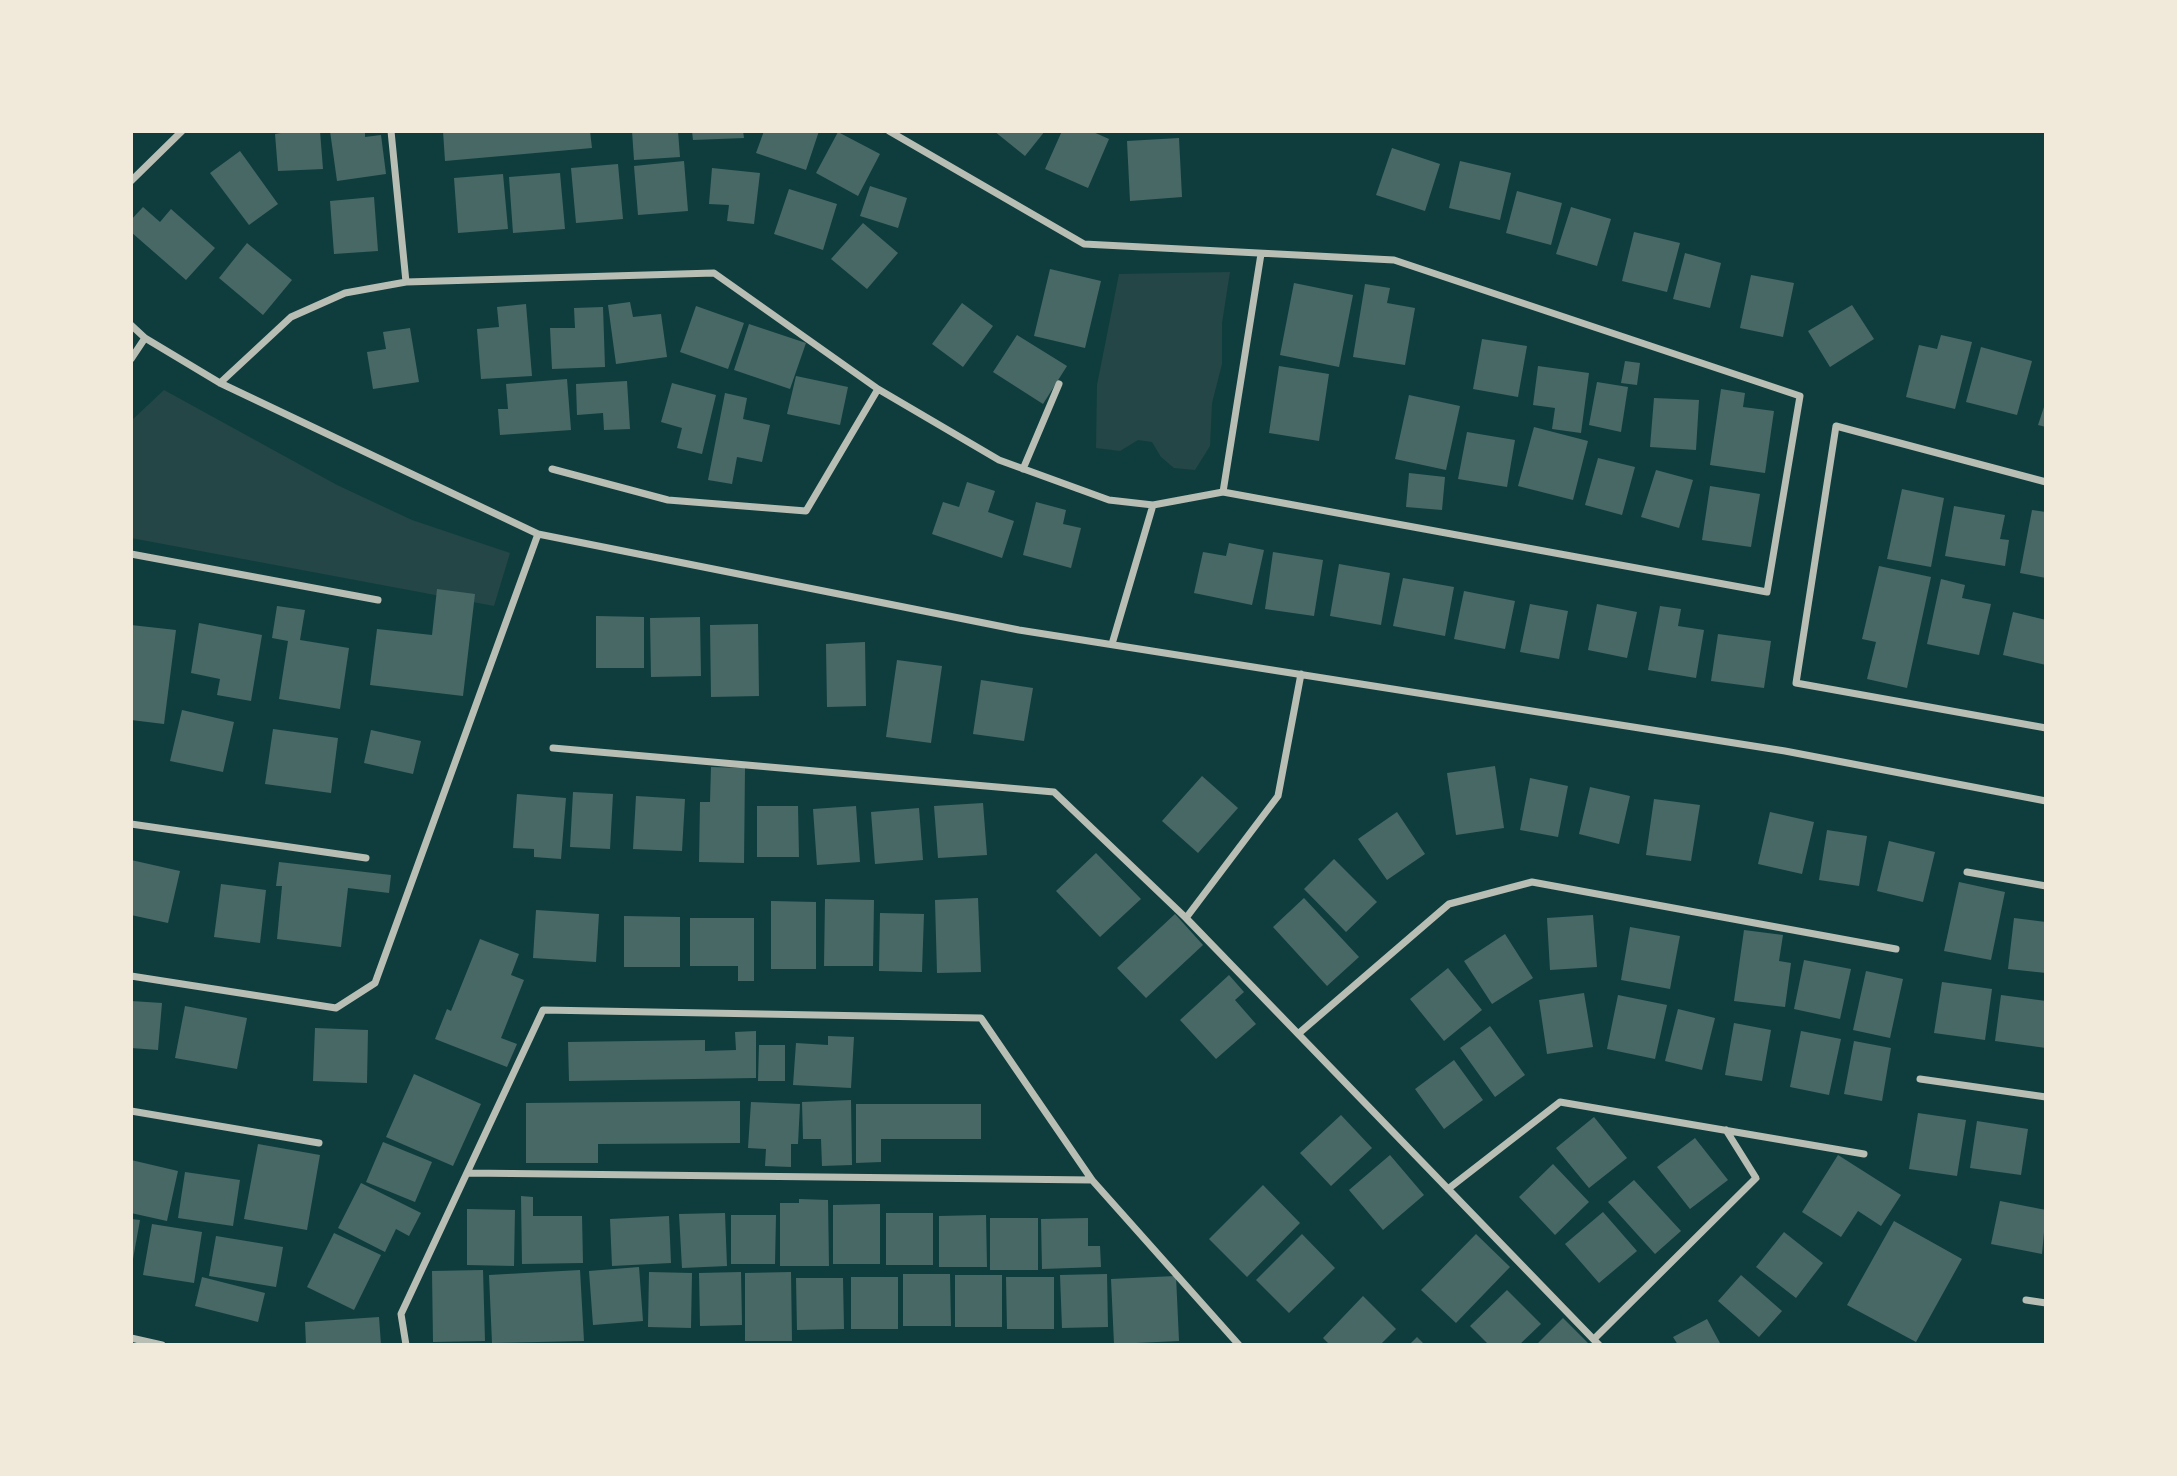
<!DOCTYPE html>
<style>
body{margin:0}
#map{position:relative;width:2177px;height:1476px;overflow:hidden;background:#0f3d3e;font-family:Figtree,sans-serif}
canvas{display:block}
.frame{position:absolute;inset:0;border:133px solid #f1e9da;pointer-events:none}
</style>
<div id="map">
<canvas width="2177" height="1476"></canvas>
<div class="frame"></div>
</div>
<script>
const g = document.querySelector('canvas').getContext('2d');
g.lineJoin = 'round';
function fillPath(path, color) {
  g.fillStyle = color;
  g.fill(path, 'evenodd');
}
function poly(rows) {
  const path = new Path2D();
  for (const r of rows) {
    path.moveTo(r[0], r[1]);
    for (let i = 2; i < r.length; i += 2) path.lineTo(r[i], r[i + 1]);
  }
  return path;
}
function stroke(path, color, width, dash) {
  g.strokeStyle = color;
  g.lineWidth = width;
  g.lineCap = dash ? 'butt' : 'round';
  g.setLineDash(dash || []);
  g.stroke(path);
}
fillPath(poly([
 [1230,272,1222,323,1222,364,1212,403,1210,446,1195,470,1174,468,1161,457,1152,442,1138,440,1120,451,1096,448,1097,385,1119,274],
 [164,390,337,485,412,520,510,553,494,606,131,538,131,421]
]), '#244646');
fillPath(poly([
 [293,131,320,131,323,169,278,171,275,134],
 [330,131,365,131,365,137,381,135,386,174,337,181],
 [443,131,590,131,592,148,445,161],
 [632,131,678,131,680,157,634,160],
 [692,131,743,131,744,138,693,140],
 [764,131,819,131,806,170,756,153],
 [994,131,1045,131,1025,156],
 [1062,131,1091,131,1109,139,1088,188,1045,169],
 [838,132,880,154,858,196,816,173],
 [1179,138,1182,197,1130,201,1127,141],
 [1392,148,1440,164,1425,211,1376,195],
 [240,151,278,204,249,225,210,173],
 [684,161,688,211,638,215,634,166],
 [1460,161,1511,173,1500,220,1449,208],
 [618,164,623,219,576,223,571,168],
 [712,168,760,173,754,224,727,221,729,205,709,204],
 [560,173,565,229,513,233,509,177],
 [503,174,508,229,458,233,454,178],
 [870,186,907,198,898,228,860,216],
 [789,189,837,204,823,250,774,234],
 [1517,191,1562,203,1551,245,1506,233],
 [374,197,378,251,334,254,330,201],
 [143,207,160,222,171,209,215,248,186,280,131,232,131,220],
 [1571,207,1611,219,1597,266,1556,254],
 [863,223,898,253,867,289,831,259],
 [1634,232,1680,243,1667,292,1622,281],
 [247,243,292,280,263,315,219,278],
 [1685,253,1721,263,1710,308,1673,299],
 [1050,269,1101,281,1085,348,1034,336],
 [1751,275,1794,283,1783,337,1740,328],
 [1294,283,1353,295,1339,367,1280,355],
 [1365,284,1390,288,1387,303,1415,308,1405,365,1353,357],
 [630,302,633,317,661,314,667,357,616,364,608,305],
 [962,303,993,326,963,367,932,344],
 [526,304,532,376,481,379,477,329,499,327,497,307],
 [1852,305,1874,339,1830,367,1808,331],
 [696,306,744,323,728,369,680,352],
 [603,307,605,367,552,369,550,328,575,328,574,308],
 [749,324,806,343,790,389,734,370],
 [410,328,419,382,373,389,367,352,386,349,383,332],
 [1017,335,1067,366,1043,404,993,372],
 [1941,335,1972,342,1955,409,1906,397,1919,345,1937,349],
 [1482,339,1527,346,1518,397,1473,389],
 [1981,347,2032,361,2017,415,1966,402],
 [1625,361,1640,363,1637,385,1621,383],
 [1279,366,1329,374,1319,441,1269,433],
 [1538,366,1589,373,1581,433,1552,429,1555,408,1533,405],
 [796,376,848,387,840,425,787,414],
 [567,379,571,430,500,435,498,409,508,409,506,384],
 [627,381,630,429,604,430,603,413,577,415,576,384],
 [1597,382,1628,387,1621,432,1589,425],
 [672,383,716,395,702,454,677,448,682,428,661,422],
 [1721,389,1745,393,1743,407,1774,411,1765,473,1710,465],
 [725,393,747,398,743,419,770,425,762,462,737,457,732,484,708,480],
 [1409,395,1460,406,1446,470,1395,459],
 [1654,398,1699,400,1696,450,1650,447],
 [2045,404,2046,405,2046,427,2038,425],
 [1534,427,1588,441,1573,500,1518,486],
 [1467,432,1515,440,1507,487,1458,479],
 [1598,458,1635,467,1622,515,1585,505],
 [1656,470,1693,480,1679,528,1641,517],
 [1409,473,1445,477,1442,510,1406,507],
 [967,482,995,491,988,512,1014,521,1002,558,932,534,943,502,959,507],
 [1710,486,1760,494,1751,547,1702,540],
 [1902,489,1944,498,1931,567,1887,559],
 [1036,502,1066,510,1063,524,1081,528,1071,568,1023,555],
 [1954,506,2005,515,2000,539,2009,540,2005,566,1945,556],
 [2032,510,2046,512,2046,578,2020,573],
 [1229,543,1264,550,1252,605,1194,593,1203,552,1226,556],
 [1273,552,1323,560,1314,616,1265,609],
 [1339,564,1390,573,1381,625,1330,616],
 [1879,566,1931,577,1907,688,1867,679,1876,642,1862,639],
 [1403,578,1454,587,1445,636,1393,626],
 [1941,579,1965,585,1962,598,1991,604,1979,655,1927,644],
 [437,589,475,594,463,696,370,685,377,629,432,635],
 [1464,591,1515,601,1505,649,1454,639],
 [1530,604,1568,611,1559,659,1520,652],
 [1597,604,1637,612,1627,658,1588,650],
 [277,606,305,610,300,640,349,648,340,709,279,699,288,641,272,638],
 [1660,606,1681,609,1678,626,1704,630,1696,678,1648,670],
 [2013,612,2046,620,2046,665,2003,655],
 [596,616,644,617,644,668,596,668],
 [700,617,701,676,651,677,650,618],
 [199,623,262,635,251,701,217,695,220,679,191,673],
 [758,624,759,696,711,697,710,625],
 [131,625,176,630,164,724,131,720],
 [1718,634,1771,641,1764,688,1711,681],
 [865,642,866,706,827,707,826,644],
 [897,660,942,666,931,743,886,737],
 [981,680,1033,688,1024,741,973,734],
 [182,710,234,722,223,772,170,761],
 [273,729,338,738,331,793,265,784],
 [371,730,421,741,413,774,364,763],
 [1495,766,1504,828,1456,835,1447,773],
 [711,767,745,768,744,863,699,862,700,802,710,802],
 [1202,776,1238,808,1198,853,1162,821],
 [1530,778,1568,786,1558,837,1520,830],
 [1590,787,1630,796,1619,844,1579,834],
 [573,792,613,794,610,849,570,847],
 [517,794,566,798,561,859,534,857,534,849,513,848],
 [636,796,685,799,682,851,633,849],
 [1654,799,1700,805,1691,861,1646,855],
 [983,803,987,855,938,858,934,806],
 [757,806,798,806,799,857,757,857],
 [856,806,860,862,817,865,813,809],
 [919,808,923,860,875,864,871,812],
 [1397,812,1425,854,1387,880,1358,839],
 [1770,812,1814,822,1802,874,1758,864],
 [1827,830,1867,836,1859,886,1819,880],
 [1889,841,1935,852,1923,902,1877,891],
 [1096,853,1141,899,1100,937,1056,891],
 [1334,859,1377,902,1346,932,1304,889],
 [131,860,180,871,168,923,131,915],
 [279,862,391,875,389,893,348,888,341,947,277,939,282,886,276,886],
 [1959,882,2005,892,1991,960,1944,951],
 [221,884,266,890,260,943,214,937],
 [978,898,981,972,937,973,935,900],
 [1304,898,1359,957,1327,986,1273,927],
 [825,899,874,900,873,966,824,966],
 [771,901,816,902,816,969,771,969],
 [536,910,599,914,596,962,533,958],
 [880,913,924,914,922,972,879,971],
 [1175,914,1203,945,1146,998,1117,968],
 [1593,915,1597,967,1550,970,1547,918],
 [624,916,680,917,680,967,624,967],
 [690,918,754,918,754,981,738,981,738,966,690,966],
 [2014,918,2046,922,2046,973,2008,969],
 [1630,927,1680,936,1670,989,1621,980],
 [1744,930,1783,935,1779,961,1791,963,1785,1007,1734,1001],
 [1505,934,1533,978,1492,1004,1464,961],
 [480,939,519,954,511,975,524,980,501,1038,517,1044,507,1067,435,1039,447,1009,451,1011],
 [1804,960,1851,969,1840,1019,1794,1009],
 [1448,968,1482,1010,1444,1041,1410,999],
 [1866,971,1903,979,1890,1038,1853,1030],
 [1229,975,1244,992,1235,1000,1256,1024,1216,1059,1180,1020],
 [1942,982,1992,989,1985,1040,1934,1033],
 [1584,993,1593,1047,1547,1054,1539,1000],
 [1618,995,1667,1005,1655,1059,1607,1049],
 [2001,995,2046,1001,2046,1048,1995,1041],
 [131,1001,162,1003,158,1050,131,1048],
 [185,1006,247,1018,237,1069,175,1058],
 [1678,1009,1715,1018,1702,1070,1665,1061],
 [1734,1023,1771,1030,1762,1081,1725,1075],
 [1490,1026,1525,1075,1495,1097,1460,1048],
 [315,1028,368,1030,367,1083,313,1081],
 [756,1031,756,1078,569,1081,568,1042,705,1040,705,1051,736,1050,735,1032],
 [1801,1031,1841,1039,1829,1095,1790,1087],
 [828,1036,854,1037,851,1088,793,1085,796,1043,828,1045],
 [1854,1041,1891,1048,1882,1101,1844,1094],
 [759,1045,785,1045,785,1081,758,1081],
 [1454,1060,1483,1100,1444,1129,1415,1089],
 [414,1074,481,1104,453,1166,386,1137],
 [851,1100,852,1165,822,1166,821,1139,803,1139,802,1102],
 [740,1101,740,1143,598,1144,598,1163,526,1163,526,1103],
 [751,1102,800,1104,798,1144,791,1144,791,1167,765,1166,766,1149,748,1148],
 [856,1104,981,1104,981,1139,881,1139,881,1162,856,1163],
 [1918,1113,1966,1120,1957,1176,1909,1169],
 [1341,1115,1372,1148,1331,1186,1300,1153],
 [1594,1117,1627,1158,1589,1188,1556,1148],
 [1977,1121,2028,1129,2021,1175,1970,1168],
 [1695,1138,1728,1180,1690,1209,1657,1167],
 [383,1142,432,1162,415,1202,366,1182],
 [258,1144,320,1155,307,1230,244,1219],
 [1390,1155,1424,1195,1383,1230,1349,1190],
 [1838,1155,1901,1195,1881,1226,1858,1211,1841,1237,1802,1212],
 [131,1160,178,1171,167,1221,131,1213],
 [1553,1164,1589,1202,1555,1235,1519,1197],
 [185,1172,240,1180,233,1226,178,1218],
 [1634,1180,1681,1231,1655,1254,1608,1202],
 [361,1183,421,1213,409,1236,396,1229,385,1252,338,1228],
 [1263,1185,1300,1223,1247,1277,1209,1239],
 [521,1196,533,1197,533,1216,582,1216,583,1263,522,1264],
 [799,1199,828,1200,829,1266,780,1266,780,1203,799,1203],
 [2000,1201,2046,1210,2042,1254,1991,1244],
 [880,1204,880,1264,833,1264,833,1205],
 [467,1209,515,1210,514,1266,467,1265],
 [1603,1212,1637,1251,1599,1283,1565,1244],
 [725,1213,727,1266,682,1268,679,1214],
 [886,1213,933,1213,933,1265,886,1265],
 [731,1215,776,1215,775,1264,731,1264],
 [986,1215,987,1267,939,1267,939,1216],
 [669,1216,671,1263,612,1266,610,1219],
 [990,1218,1038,1218,1038,1270,990,1270],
 [1088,1218,1088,1246,1100,1246,1101,1267,1042,1269,1041,1219],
 [131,1219,140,1220,133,1259,131,1259],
 [1894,1221,1962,1259,1916,1342,1847,1305],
 [152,1224,202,1232,194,1283,143,1275],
 [1784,1232,1823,1263,1796,1298,1756,1267],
 [334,1233,381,1255,354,1310,307,1287],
 [1302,1234,1335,1268,1289,1313,1256,1280],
 [1476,1234,1510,1267,1456,1323,1421,1290],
 [216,1236,283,1247,276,1287,209,1276],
 [639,1267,643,1321,593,1325,589,1271],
 [483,1270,485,1341,433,1342,432,1271],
 [580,1270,584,1341,492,1343,489,1275],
 [649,1272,692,1273,691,1328,648,1327],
 [741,1272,742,1325,700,1326,699,1273],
 [791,1272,792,1341,745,1341,745,1273],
 [903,1274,950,1274,951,1326,903,1326],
 [1107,1274,1108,1327,1062,1328,1060,1275],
 [955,1275,1002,1275,1002,1327,955,1327],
 [1741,1275,1782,1311,1759,1337,1718,1301],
 [1176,1276,1179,1341,1114,1344,1111,1279],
 [202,1277,265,1293,258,1322,195,1306],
 [851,1277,898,1277,898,1329,851,1329],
 [1006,1277,1054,1277,1054,1329,1007,1329],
 [796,1278,843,1278,844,1329,797,1330],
 [1507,1290,1541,1324,1519,1345,1489,1345,1470,1326],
 [1363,1296,1396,1329,1380,1345,1330,1345,1323,1338],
 [379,1317,381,1345,306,1345,305,1322],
 [1563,1318,1590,1345,1536,1345],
 [1707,1319,1721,1345,1678,1345,1673,1337],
 [1417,1337,1425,1345,1409,1345]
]), '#486865');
stroke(poly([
 [391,131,406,282],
 [131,181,182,131],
 [131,325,145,338,220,383,538,534,1019,630,1785,751,2046,801],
 [131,359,145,338],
 [220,383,291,317,345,293,406,282,714,273,878,389,999,460,1109,500,1153,505,1223,492,1767,592,1800,396,1394,260,1084,244,889,131],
 [552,469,668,500,806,511,878,389],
 [1023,469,1059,384],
 [2046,482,1836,426,1796,683,2046,728],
 [1223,492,1261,254],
 [131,554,378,600],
 [1112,644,1153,505],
 [553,748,1054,792,1186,918,1278,796,1301,674],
 [131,824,366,858],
 [1967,872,2046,886],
 [1186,918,1599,1345],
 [131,976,336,1008,375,983,538,534],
 [1298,1034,1449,904,1532,882,1896,949],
 [1920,1079,2046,1097],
 [131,1111,319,1143],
 [467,1173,1092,1180],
 [1448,1189,1560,1102,1864,1154],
 [2026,1300,2046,1303],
 [131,1338,162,1345],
 [1594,1339,1756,1178,1726,1130],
 [406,1345,401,1314,543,1010,981,1018,1092,1180,1239,1345]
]), '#b8beb3', 7);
</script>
